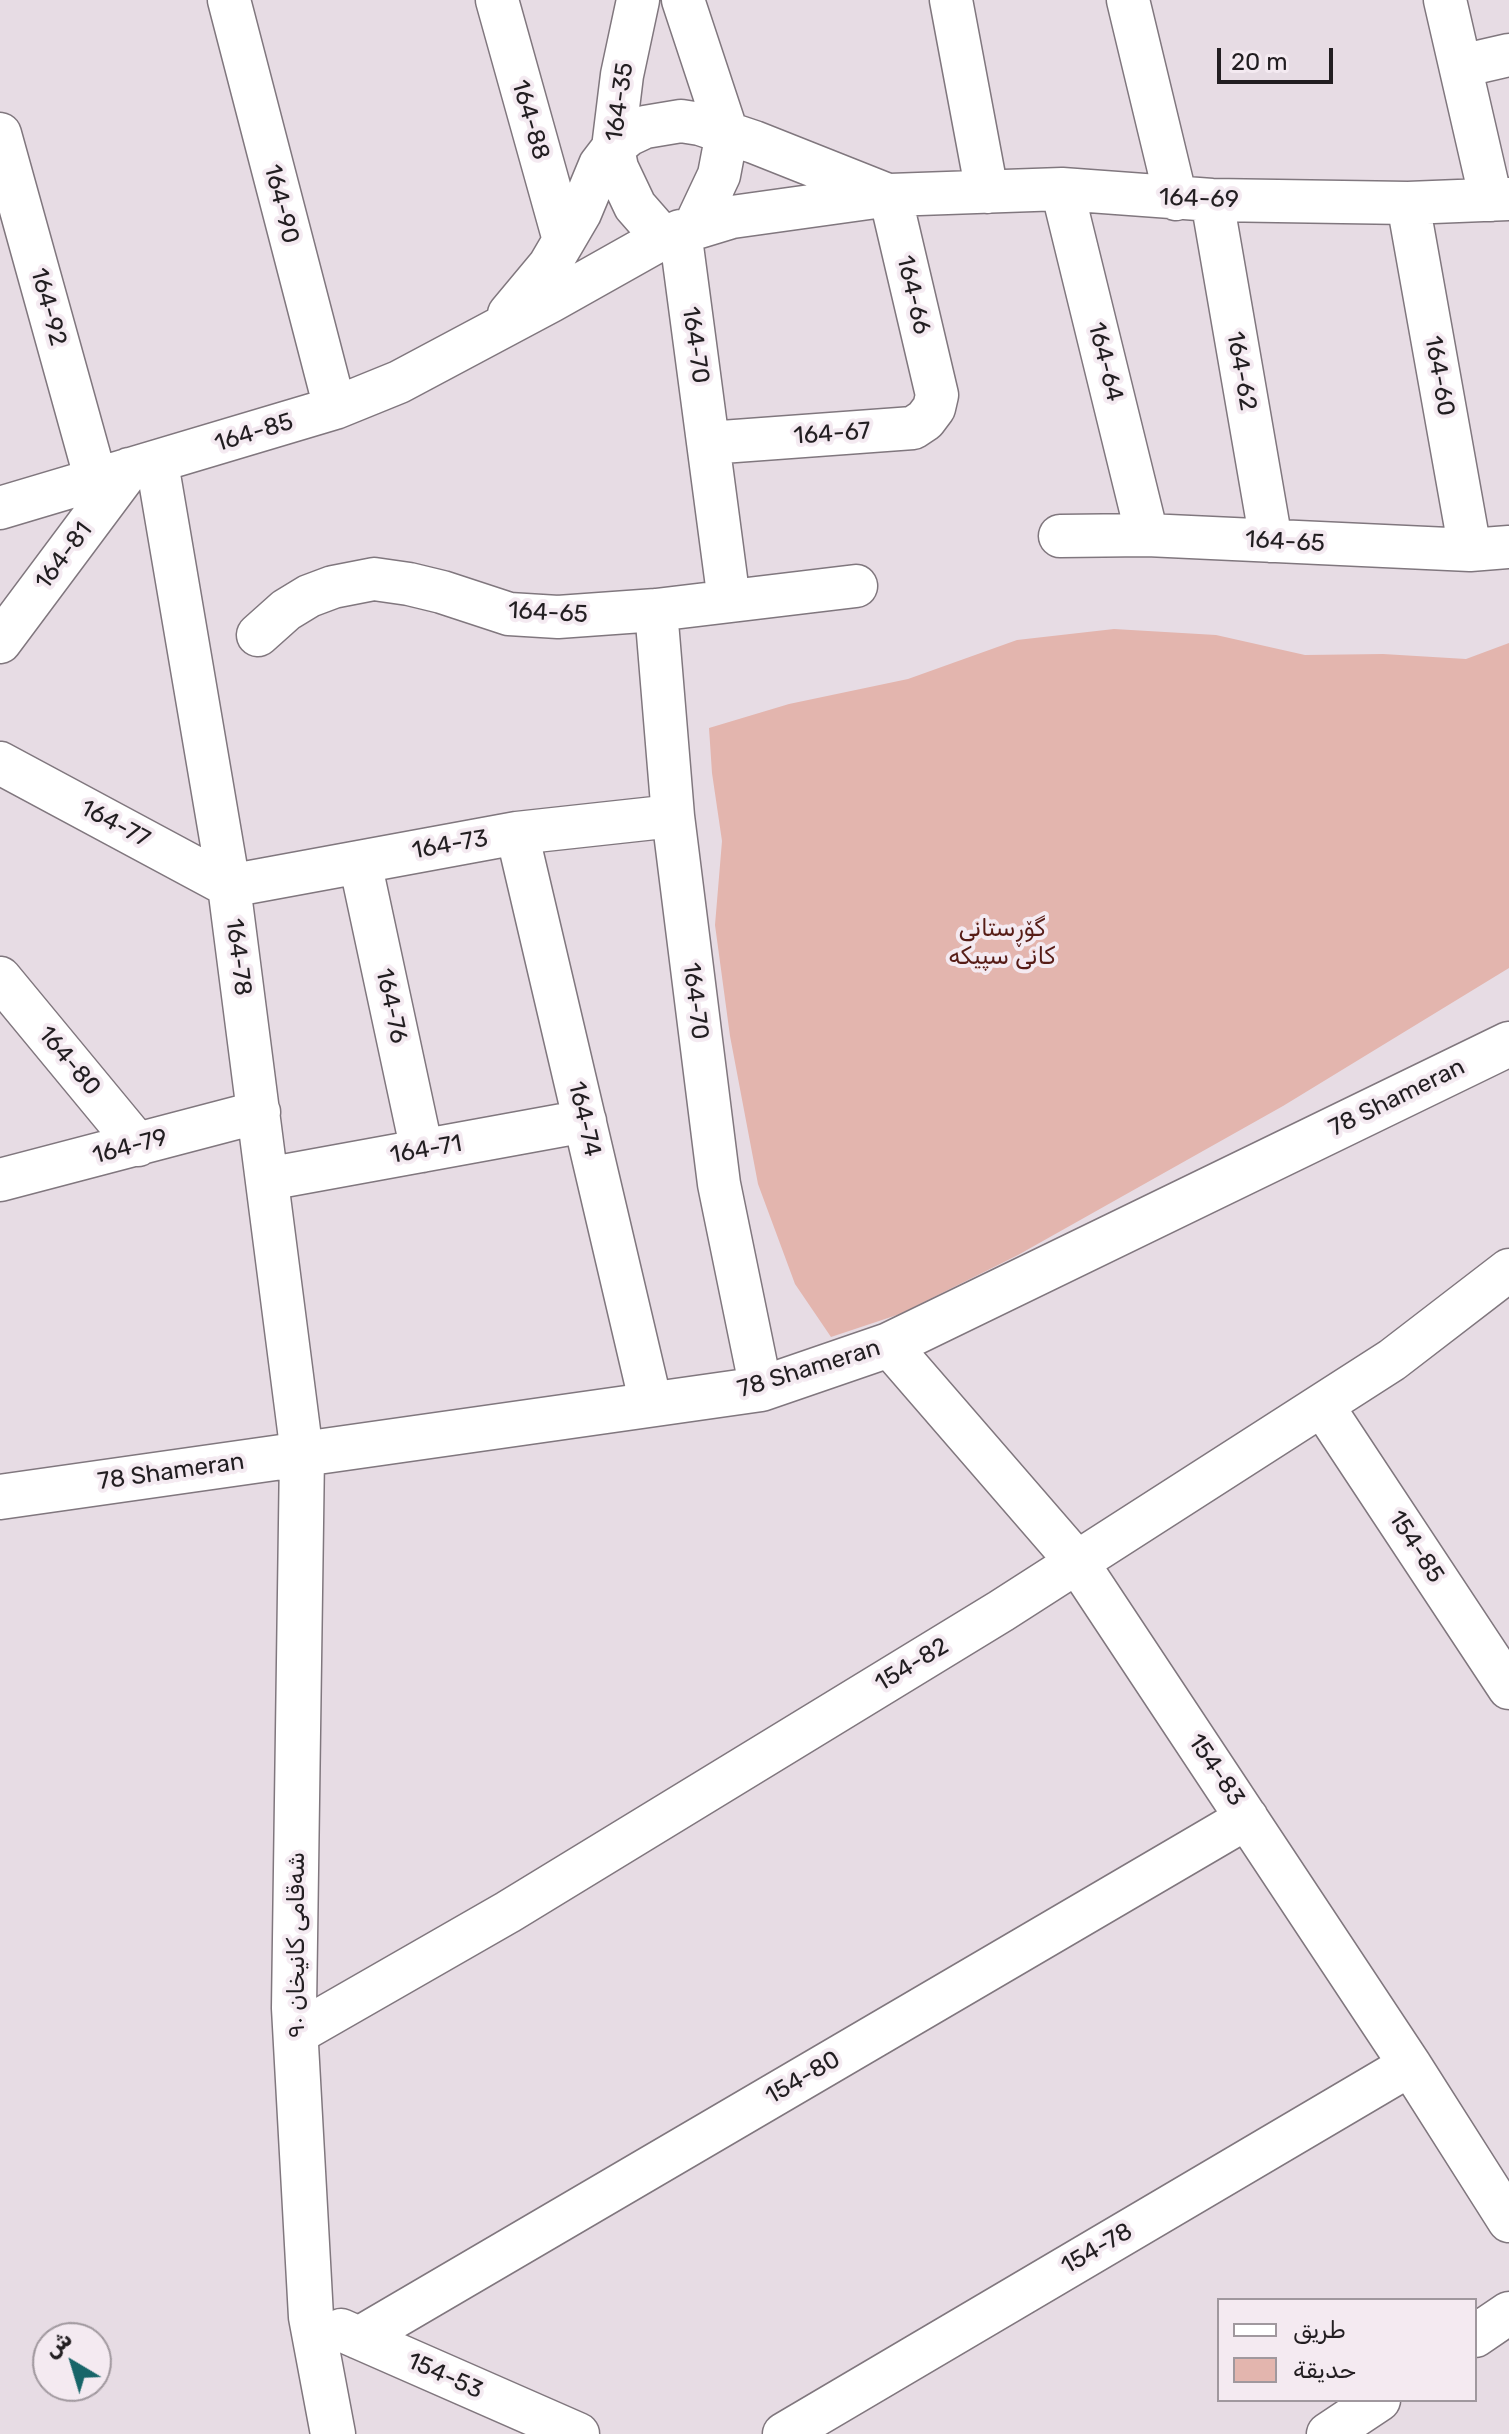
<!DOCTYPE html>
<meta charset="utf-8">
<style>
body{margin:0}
#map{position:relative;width:1509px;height:2434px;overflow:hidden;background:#e7dce4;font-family:Rubik,Vazirmatn,sans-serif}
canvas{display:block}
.legend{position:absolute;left:1217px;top:2298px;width:260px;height:104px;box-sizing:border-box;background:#f4eaf1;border:2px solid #a0989e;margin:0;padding:10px 14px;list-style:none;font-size:24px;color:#221e21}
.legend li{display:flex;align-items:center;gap:16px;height:40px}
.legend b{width:40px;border:2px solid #a0989e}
.north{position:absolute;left:32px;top:2322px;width:80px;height:80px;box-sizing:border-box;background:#f4eaf1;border:2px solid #a0989e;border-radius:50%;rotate:322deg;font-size:22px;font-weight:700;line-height:32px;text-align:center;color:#221e21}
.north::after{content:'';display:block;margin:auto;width:28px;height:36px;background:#176569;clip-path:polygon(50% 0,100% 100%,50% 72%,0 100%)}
.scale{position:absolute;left:1217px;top:48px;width:116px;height:36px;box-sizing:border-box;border:4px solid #221e21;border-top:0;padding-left:10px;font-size:24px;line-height:28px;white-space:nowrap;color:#221e21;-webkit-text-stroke:6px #f4eaf1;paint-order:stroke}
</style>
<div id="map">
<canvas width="1509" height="2434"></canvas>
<ul class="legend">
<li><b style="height:10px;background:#fff"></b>طريق</li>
<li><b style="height:22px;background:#e3b5ae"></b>حديقة</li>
</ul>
<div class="north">ش</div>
<div class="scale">20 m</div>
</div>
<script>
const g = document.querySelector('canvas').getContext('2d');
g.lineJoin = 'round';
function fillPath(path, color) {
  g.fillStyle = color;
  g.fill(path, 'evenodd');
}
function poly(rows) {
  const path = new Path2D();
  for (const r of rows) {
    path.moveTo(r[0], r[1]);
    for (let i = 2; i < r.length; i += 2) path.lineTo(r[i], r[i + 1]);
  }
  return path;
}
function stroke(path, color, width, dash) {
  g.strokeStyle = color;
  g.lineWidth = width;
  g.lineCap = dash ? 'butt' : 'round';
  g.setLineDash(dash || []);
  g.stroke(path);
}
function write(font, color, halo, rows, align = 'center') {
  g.font = font + ' Rubik,Vazirmatn,sans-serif';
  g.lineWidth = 8;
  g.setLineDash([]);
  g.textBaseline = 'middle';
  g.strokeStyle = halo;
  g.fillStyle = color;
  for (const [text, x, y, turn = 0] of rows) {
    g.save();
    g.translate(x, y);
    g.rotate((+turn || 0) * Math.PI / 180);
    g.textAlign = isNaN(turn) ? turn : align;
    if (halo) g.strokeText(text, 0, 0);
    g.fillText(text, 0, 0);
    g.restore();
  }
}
fillPath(poly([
 [1114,629,1216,635,1305,655,1383,654,1466,659,1509,643,1509,968,1283,1106,1018,1255,900,1314,831,1337,795,1284,758,1184,730,1036,715,925,722,841,712,773,709,728,789,704,908,679,1017,640]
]), '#e3b5ae');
const minor = poly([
 [229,0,335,408],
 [497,0,564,240],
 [638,0,622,75,613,148,617,168,635,206,663,238],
 [683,0,727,133,719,175,695,226],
 [951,0,987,192],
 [1128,0,1176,199],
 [1445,0,1491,200],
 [1461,66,1509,55],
 [0,134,96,480],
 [1062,189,1147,535],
 [1212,200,1271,541],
 [1408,203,1470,550],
 [680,231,729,601],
 [509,314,549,266,580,213,600,165,613,148,628,135,645,127,681,121,700,124,754,142,885,194],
 [708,443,913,428,925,420,934,408,937,395,890,195],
 [157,463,229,886,302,1454],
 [0,508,335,408,399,382,551,301,663,238,732,217,890,195,1062,189,1212,200,1408,203,1509,199],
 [1060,536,1147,535,1470,550,1509,547],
 [656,610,673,816,719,1184,761,1389],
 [258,635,286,610,309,596,333,587,374,579,409,584,442,592,509,614,558,617,656,610,856,586],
 [0,642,129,469],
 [0,763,229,886,517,833,673,816],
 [517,833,651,1404],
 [360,862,422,1151],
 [0,978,138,1145],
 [267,1179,585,1121],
 [0,1180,259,1112],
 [889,1345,1077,1562,1410,2065,1509,2221],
 [1322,1405,1509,1688],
 [297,2033,508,1912,1001,1611,1392,1360,1509,1270],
 [341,2330,578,2434],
 [1475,2336,1509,2313],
 [359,2338,1247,1818],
 [784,2434,1410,2065],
 [1328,2434,1379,2400]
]);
const tertiary = poly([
 [302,1454,294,2008,311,2317,333,2434],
 [0,1497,761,1389,889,1345,1509,1044]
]);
stroke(minor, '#80777e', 45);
stroke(tertiary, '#80777e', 47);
stroke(minor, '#fff', 42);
stroke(tertiary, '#fff', 44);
write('24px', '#221e21', '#f4eaf1', [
 ["164-35",620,102,-82],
 ["164-88",530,120,74],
 ["164-69",1199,199,2],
 ["164-90",281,204,76],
 ["164-66",913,295,77],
 ["164-92",48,307,75],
 ["164-70",695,345,82],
 ["164-64",1105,362,76],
 ["164-62",1241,371,80],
 ["164-60",1439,376,80],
 ["164-85",254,433,-17],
 ["164-67",832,434,-4],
 ["164-65",1285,542,3],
 ["164-81",64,556,-53],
 ["164-65",548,613,3],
 ["164-77",115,824,28],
 ["164-73",450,845,-10],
 ["164-78",238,957,83],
 ["164-70",695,1001,83],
 ["164-76",391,1006,78],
 ["164-80",69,1061,50],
 ["78 Shameran",1397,1098,-26],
 ["164-74",584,1119,77],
 ["164-79",130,1147,-15],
 ["164-71",426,1150,-10],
 ["78 Shameran",809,1369,-17],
 ["78 Shameran",171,1472,-8],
 ["154-85",1416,1547,57],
 ["154-82",912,1665,-31],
 ["154-83",1216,1770,56],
 ["شەقامی کانیخان ٩٠",297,1945,-90],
 ["154-80",803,2078,-30],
 ["154-78",1097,2249,-30],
 ["154-53",445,2376,24]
]);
write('24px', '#561c16', '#f4eaf1', [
 ["گۆڕستانی",1002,929],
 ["کانی سپیکە",1002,957]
]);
</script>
